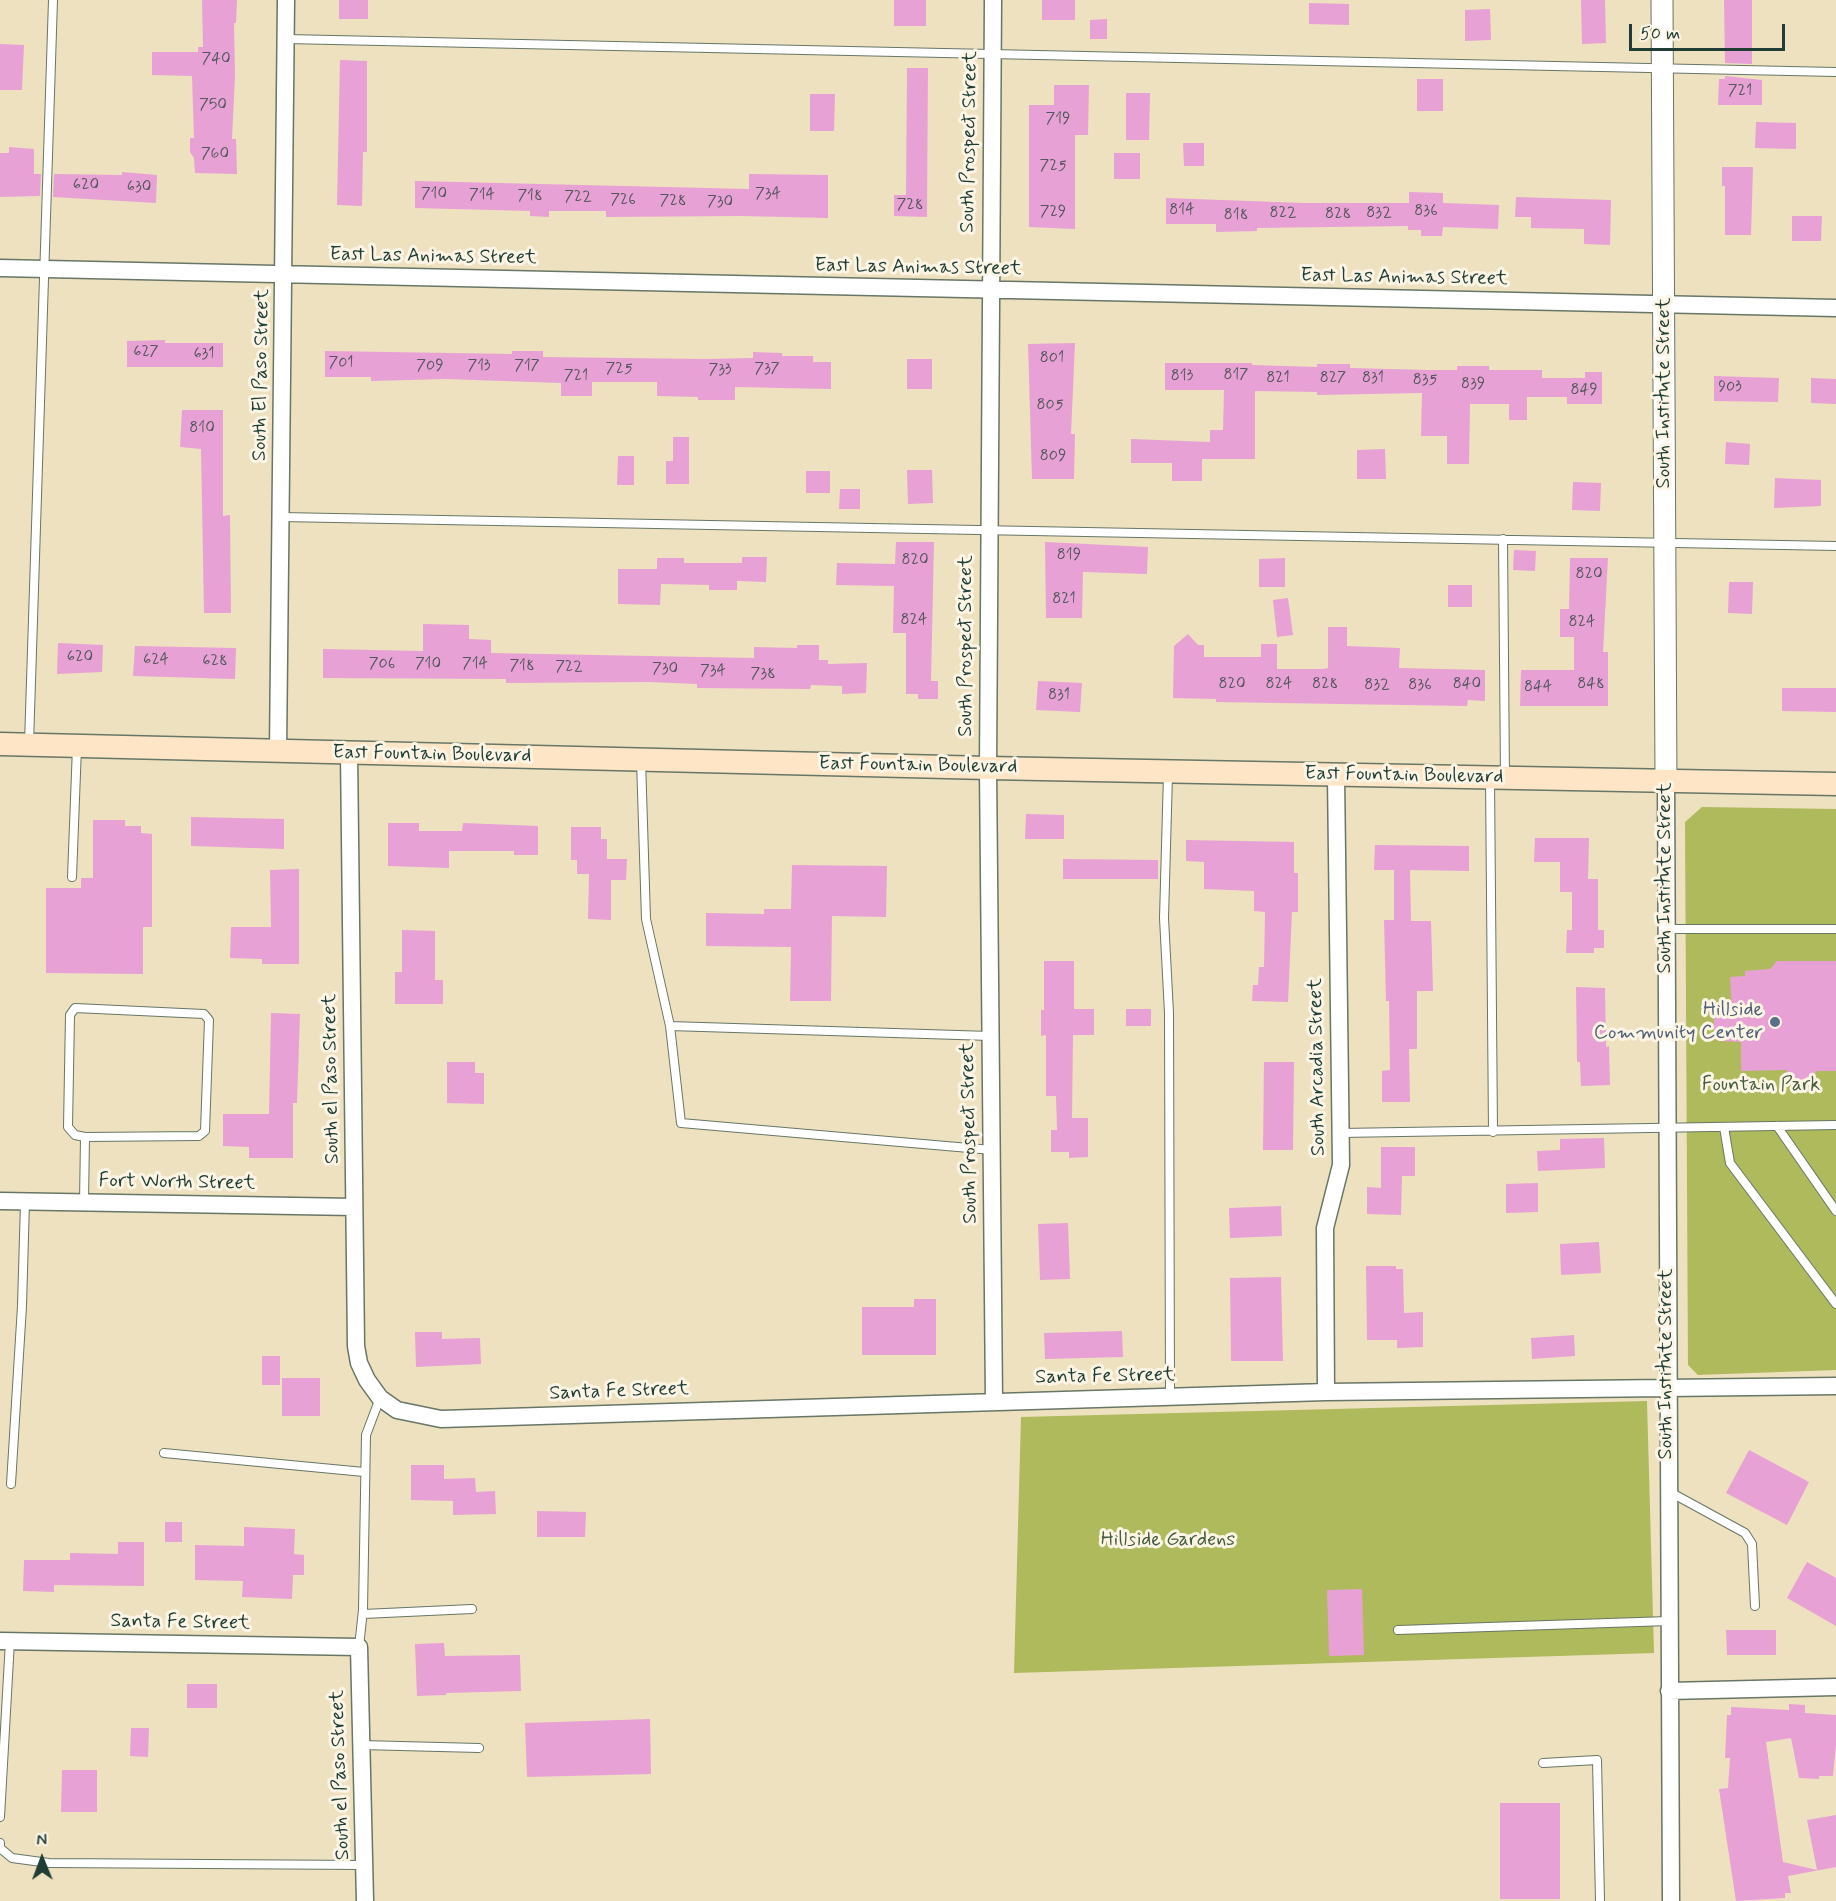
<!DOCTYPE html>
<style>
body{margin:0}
#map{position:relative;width:1836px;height:1901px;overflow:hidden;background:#eee1c0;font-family:Mynerve,sans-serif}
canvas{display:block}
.north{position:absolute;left:12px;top:1829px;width:60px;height:60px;-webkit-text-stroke:4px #fcf5e5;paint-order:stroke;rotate:359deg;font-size:16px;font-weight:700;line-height:24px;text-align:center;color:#1f3d34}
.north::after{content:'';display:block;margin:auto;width:21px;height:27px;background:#1f3d34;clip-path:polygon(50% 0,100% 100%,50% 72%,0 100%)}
.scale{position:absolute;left:1629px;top:24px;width:156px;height:27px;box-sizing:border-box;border:3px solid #1f3d34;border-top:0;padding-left:8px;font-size:18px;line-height:21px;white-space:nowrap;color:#1f3d34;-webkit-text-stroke:4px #fcf5e5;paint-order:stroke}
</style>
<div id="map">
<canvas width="1836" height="1901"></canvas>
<div class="north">N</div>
<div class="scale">50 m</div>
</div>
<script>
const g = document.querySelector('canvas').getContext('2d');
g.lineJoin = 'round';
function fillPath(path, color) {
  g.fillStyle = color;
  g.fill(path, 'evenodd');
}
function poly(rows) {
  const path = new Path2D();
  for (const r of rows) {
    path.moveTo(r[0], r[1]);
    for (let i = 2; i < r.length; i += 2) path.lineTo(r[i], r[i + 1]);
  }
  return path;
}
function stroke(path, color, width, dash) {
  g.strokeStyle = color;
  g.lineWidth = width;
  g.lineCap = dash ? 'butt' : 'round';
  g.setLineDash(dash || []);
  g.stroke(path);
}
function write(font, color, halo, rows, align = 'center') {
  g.font = font + ' Mynerve,sans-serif';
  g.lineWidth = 6;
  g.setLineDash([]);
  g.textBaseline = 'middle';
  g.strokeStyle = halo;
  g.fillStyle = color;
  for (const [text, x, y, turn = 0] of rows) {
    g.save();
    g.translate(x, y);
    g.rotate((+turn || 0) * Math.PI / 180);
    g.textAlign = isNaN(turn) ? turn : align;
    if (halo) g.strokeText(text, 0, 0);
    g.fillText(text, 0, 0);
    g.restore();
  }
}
fillPath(poly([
 [1702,807,1836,809,1836,1370,1698,1375,1688,1365,1685,822],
 [1647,1401,1654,1653,1014,1673,1021,1417]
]), '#afba5c');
fillPath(poly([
 [202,0,237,0,236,23,234,23,235,75,232,139,236,139,237,174,195,173,194,158,190,152,190,138,194,138,192,76,152,75,152,52,198,52,198,47,203,47],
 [339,0,368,0,368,19,339,19],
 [894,0,926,0,926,26,894,26],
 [1042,0,1075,0,1075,20,1042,20],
 [1581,0,1605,0,1606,43,1582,44],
 [1724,0,1752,0,1752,64,1725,63],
 [1309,3,1349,4,1349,25,1309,24],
 [1490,9,1491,40,1465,41,1465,10],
 [1107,19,1107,39,1090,39,1090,20],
 [0,44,24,45,22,90,0,90],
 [340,60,367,61,367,152,363,152,362,206,337,205],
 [907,68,928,68,927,217,894,216,894,195,906,195],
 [1725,76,1762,80,1762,105,1718,105,1719,79,1725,79],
 [1417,79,1443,79,1443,111,1417,111],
 [1054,85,1089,85,1088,135,1075,135,1075,229,1029,227,1029,105,1054,105],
 [1126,93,1150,93,1149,140,1126,140],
 [810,94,835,94,834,131,810,131],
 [1756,122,1796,123,1796,149,1755,148],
 [1183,143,1204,143,1204,166,1184,166],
 [9,147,34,149,34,174,41,174,40,196,0,197,0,153,9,153],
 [1114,153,1140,153,1140,179,1114,179],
 [1722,167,1753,167,1751,235,1725,235,1725,186,1722,186],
 [122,172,157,175,156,203,53,197,54,174,122,175],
 [749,174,828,175,828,218,740,216,606,217,606,211,549,211,549,217,530,216,530,211,415,208,415,181,749,189],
 [1409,192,1443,193,1443,203,1499,205,1498,229,1443,227,1442,236,1421,236,1421,230,1408,230,1408,226,1257,228,1257,231,1216,232,1216,224,1166,224,1166,198,1304,203,1409,203],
 [1516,197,1611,200,1610,245,1584,244,1584,229,1531,228,1531,217,1515,217],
 [1792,216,1822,216,1821,241,1792,241],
 [165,340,165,343,223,343,223,367,127,367,127,341],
 [1075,343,1071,434,1075,434,1074,479,1032,479,1028,344],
 [325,351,512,354,512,351,543,351,543,357,705,359,753,358,753,352,782,353,782,356,813,356,813,362,831,362,831,389,735,387,735,400,698,400,698,397,657,396,657,382,592,382,592,396,561,396,561,383,446,379,371,381,371,377,325,377],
 [907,359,932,359,932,389,907,389],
 [1165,363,1252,363,1252,365,1317,367,1317,364,1350,364,1350,368,1428,370,1457,370,1457,366,1489,366,1489,370,1542,370,1542,378,1585,378,1585,372,1602,372,1602,404,1567,404,1567,397,1527,397,1527,420,1509,420,1509,404,1470,404,1469,464,1447,464,1447,436,1421,436,1422,393,1317,395,1317,392,1255,391,1255,459,1202,459,1202,481,1172,481,1172,463,1131,463,1131,439,1210,442,1210,430,1223,430,1224,390,1165,390],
 [1714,376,1779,378,1778,402,1714,401],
 [1811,378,1836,379,1836,404,1811,403],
 [182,410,223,410,223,516,230,515,231,613,204,613,201,449,180,447],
 [673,437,689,437,689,484,666,484,666,461,673,461],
 [1726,442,1750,444,1749,465,1725,464],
 [1385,449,1386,479,1357,479,1357,450],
 [618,456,634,456,634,485,617,485],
 [907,470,932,470,933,503,908,504],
 [806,471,830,471,830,493,806,493],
 [1775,478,1821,480,1821,506,1774,508],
 [1573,482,1601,483,1600,511,1572,510],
 [840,489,860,489,860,509,839,509],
 [896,542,934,542,931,681,938,681,938,699,918,699,918,694,906,694,906,633,893,633,894,586,836,585,837,563,895,564],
 [1045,542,1148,547,1147,574,1083,572,1082,618,1046,618],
 [1514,550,1536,551,1535,571,1513,570],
 [742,557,767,557,766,582,737,581,737,590,709,590,709,585,661,584,660,605,618,604,618,569,657,569,657,558,684,558,684,563,742,563],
 [1285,558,1285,587,1259,587,1259,559],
 [1570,558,1608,558,1603,652,1608,652,1608,706,1520,706,1521,670,1574,670,1574,637,1560,637,1560,609,1569,609],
 [1729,582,1753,582,1752,614,1728,613],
 [1448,585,1472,585,1472,607,1448,607],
 [1288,598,1293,635,1277,637,1273,600],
 [423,624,469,625,469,639,491,640,491,653,754,658,754,647,797,648,797,645,819,645,819,660,828,660,828,664,867,663,866,693,842,694,842,686,811,685,810,689,697,688,697,684,649,682,506,683,506,679,323,678,323,649,423,651],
 [1328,627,1347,627,1347,646,1400,648,1399,668,1485,670,1485,701,1468,700,1467,706,1216,702,1216,699,1173,698,1174,646,1188,634,1198,645,1204,645,1204,657,1261,657,1261,644,1277,644,1277,669,1323,669,1328,668],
 [58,643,103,645,102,672,57,674],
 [135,646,236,648,235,679,133,676],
 [1038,681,1082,683,1080,712,1036,710],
 [1782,688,1836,688,1836,712,1782,711],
 [1026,814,1064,815,1064,839,1025,839],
 [191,817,284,819,284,849,191,846],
 [93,820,125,820,125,826,141,826,141,833,152,834,152,927,143,927,143,974,46,973,46,888,81,888,81,878,93,878],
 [388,823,419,823,419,831,462,831,463,823,538,826,538,855,514,855,514,851,449,851,449,868,388,866],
 [571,827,601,827,601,839,607,839,607,859,627,859,626,880,611,880,611,920,588,919,589,874,577,874,577,860,571,860],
 [1535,838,1589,838,1588,879,1598,879,1598,930,1604,930,1604,948,1594,948,1594,953,1566,953,1567,930,1572,930,1572,892,1560,892,1560,862,1534,862],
 [1186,840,1294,842,1294,873,1298,873,1298,912,1292,912,1288,1002,1252,1001,1253,985,1258,985,1259,967,1264,967,1265,912,1254,911,1254,891,1204,889,1204,862,1186,861],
 [1375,845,1469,846,1469,871,1410,870,1411,921,1431,921,1433,991,1417,991,1417,1049,1409,1049,1410,1102,1382,1102,1382,1071,1390,1070,1389,1001,1386,1001,1384,920,1394,920,1394,870,1374,870],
 [1063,859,1158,860,1158,879,1063,879],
 [792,865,887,866,886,917,832,916,831,1001,790,1001,791,947,706,946,706,913,764,914,764,909,791,909],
 [299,869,299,964,262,964,262,959,230,958,231,927,271,927,270,870],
 [402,930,435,931,435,980,443,980,443,1004,395,1004,395,972,402,972],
 [1044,961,1074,961,1074,1009,1094,1009,1094,1035,1073,1035,1072,1118,1088,1118,1088,1157,1069,1158,1069,1152,1051,1152,1051,1130,1057,1130,1056,1096,1046,1096,1046,1035,1041,1036,1041,1010,1044,1010],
 [1777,961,1836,961,1836,1071,1817,1071,1807,1081,1787,1080,1787,1070,1741,1071,1741,1042,1721,1041,1714,1033,1714,1010,1732,1010,1730,977,1745,976,1745,971,1770,969],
 [1576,987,1605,988,1606,1047,1609,1046,1610,1085,1581,1086,1580,1062,1577,1062],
 [1126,1009,1151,1009,1151,1026,1126,1026],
 [271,1013,300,1014,297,1103,293,1103,293,1158,249,1158,249,1147,223,1146,223,1114,269,1114],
 [447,1062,475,1062,475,1073,484,1073,484,1104,447,1103],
 [1264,1062,1294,1062,1293,1150,1263,1150],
 [1604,1138,1605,1168,1538,1171,1537,1151,1560,1150,1560,1139],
 [1381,1147,1415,1147,1415,1176,1402,1176,1401,1215,1367,1214,1367,1187,1381,1188],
 [1538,1183,1538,1212,1506,1213,1506,1184],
 [1281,1206,1282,1236,1230,1238,1229,1208],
 [1068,1223,1070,1279,1040,1280,1038,1224],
 [1599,1242,1601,1273,1561,1275,1560,1244],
 [1366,1266,1396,1266,1396,1269,1403,1269,1404,1313,1423,1312,1423,1347,1397,1348,1397,1340,1367,1340],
 [1281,1277,1283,1361,1231,1361,1230,1278],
 [914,1299,936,1299,936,1355,862,1355,862,1307,914,1307],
 [1122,1331,1123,1357,1045,1359,1044,1333],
 [415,1332,442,1332,442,1339,480,1338,481,1364,416,1367],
 [1574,1335,1575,1356,1532,1359,1531,1338],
 [262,1356,280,1356,280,1385,262,1385],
 [282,1378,320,1378,320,1416,282,1416],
 [1749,1450,1809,1482,1787,1525,1726,1493],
 [411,1465,444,1465,444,1479,475,1478,476,1492,495,1491,496,1514,453,1515,453,1501,411,1500],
 [537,1511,586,1512,585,1537,537,1537],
 [165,1522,182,1522,182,1542,165,1542],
 [244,1527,295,1529,294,1554,304,1555,304,1575,293,1575,292,1599,242,1597,243,1581,195,1580,195,1545,244,1546],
 [118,1542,144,1542,144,1586,54,1585,54,1592,23,1591,24,1560,70,1560,70,1553,118,1554],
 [1807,1562,1836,1578,1836,1626,1787,1598],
 [1362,1589,1364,1655,1329,1656,1327,1590],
 [1726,1630,1776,1630,1776,1655,1727,1655],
 [444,1643,445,1656,520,1655,521,1691,446,1693,446,1695,417,1696,415,1644],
 [187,1684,217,1684,217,1708,187,1708],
 [1789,1704,1805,1705,1805,1713,1836,1715,1836,1744,1833,1776,1819,1776,1819,1779,1799,1778,1791,1738,1766,1742,1783,1862,1817,1870,1807,1820,1836,1815,1836,1867,1788,1876,1791,1893,1785,1893,1785,1898,1736,1901,1719,1789,1728,1788,1730,1758,1725,1758,1727,1715,1731,1715,1731,1707,1789,1710],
 [650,1719,651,1774,527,1777,525,1723],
 [131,1728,149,1728,148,1757,130,1756],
 [62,1770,97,1770,97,1812,61,1812],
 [1500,1803,1560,1803,1560,1899,1500,1899]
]), '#e7a1d4');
const service = poly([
 [286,39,1836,72],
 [281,517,1836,546],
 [1503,539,1505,778],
 [29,743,53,0],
 [641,760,646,919,670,1026,681,1123,992,1150],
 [1168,774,1164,918,1169,1013,1170,1397],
 [1490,778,1493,1132],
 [72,877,77,747],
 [1667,929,1836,929],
 [670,1026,990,1036],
 [1777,1126,1836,1211],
 [1724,1127,1730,1163,1836,1304],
 [1340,1133,1836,1125],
 [84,1202,85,1137,75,1135,68,1127,70,1015,75,1008,204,1014,209,1020,205,1131,199,1136,85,1137],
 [164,1453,364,1472],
 [11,1484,22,1306,25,1202],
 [1668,1491,1745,1533,1752,1544,1755,1606],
 [363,1614,472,1609],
 [1398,1630,1669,1621],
 [359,1647,363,1610,366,1435,380,1398],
 [361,1745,479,1748],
 [1543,1763,1597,1760,1600,1901],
 [0,1817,10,1641],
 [0,1843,0,1848,12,1858,49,1863,365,1865]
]);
const minor = poly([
 [993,0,988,768,994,1401],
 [0,268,1836,308],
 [278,751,286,0],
 [349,752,356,1346,359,1363,367,1380,380,1398,397,1410,441,1419,1326,1392,1836,1386],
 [1666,780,1671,1901],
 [0,1201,354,1207],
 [1326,1392,1325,1228,1341,1165,1336,776],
 [0,1641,359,1647,365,1901],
 [1669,1691,1836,1687]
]);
const tertiary = poly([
 [1662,0,1666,780]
]);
const secondary = poly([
 [0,744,988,768,1836,784]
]);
stroke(service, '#677665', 10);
stroke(minor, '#677665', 19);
stroke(tertiary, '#677665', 23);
stroke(secondary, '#677665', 25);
stroke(service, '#fff', 8);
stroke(minor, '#fff', 16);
stroke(tertiary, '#fff', 21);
stroke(secondary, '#fee5c5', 22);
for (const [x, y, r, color] of [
 [1775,1022,6,"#5c6f8a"]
]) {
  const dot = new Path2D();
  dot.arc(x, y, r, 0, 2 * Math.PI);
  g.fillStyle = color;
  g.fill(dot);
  stroke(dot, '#fcf5e5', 2);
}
write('16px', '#51565c', null, [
 ["740",216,60],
 ["721",1740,92],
 ["750",213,106],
 ["719",1058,120],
 ["760",215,155],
 ["725",1053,167],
 ["620",86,186],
 ["630",139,188],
 ["710",434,195],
 ["734",768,195],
 ["714",482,196],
 ["718",530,197],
 ["722",578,198],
 ["726",623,201],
 ["728",673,202],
 ["730",720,203],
 ["728",910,206],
 ["814",1182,211],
 ["836",1426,212],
 ["729",1053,213],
 ["822",1283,214],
 ["832",1379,214],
 ["828",1338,215],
 ["818",1236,216],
 ["627",146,353],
 ["631",204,355],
 ["801",1052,359],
 ["701",341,364],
 ["709",430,367],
 ["713",479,367],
 ["717",527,367],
 ["725",619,370],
 ["737",767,370],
 ["733",720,371],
 ["817",1236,376],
 ["721",576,377],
 ["813",1182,377],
 ["821",1278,379],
 ["827",1333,379],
 ["831",1373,379],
 ["835",1425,381],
 ["839",1473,385],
 ["903",1730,388],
 ["849",1584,391],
 ["805",1050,406],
 ["810",202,429],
 ["809",1053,457],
 ["819",1069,556],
 ["820",915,561],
 ["820",1589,575],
 ["821",1064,600],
 ["824",914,621],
 ["824",1582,623],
 ["620",80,658],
 ["624",156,661],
 ["628",215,662],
 ["706",382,665],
 ["710",428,665],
 ["714",475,665],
 ["718",522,667],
 ["722",569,668],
 ["730",665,670],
 ["734",713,672],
 ["738",763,675],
 ["820",1232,685],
 ["824",1279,685],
 ["828",1325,685],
 ["840",1467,685],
 ["848",1591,685],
 ["832",1377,686],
 ["836",1420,686],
 ["844",1538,688],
 ["831",1059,696]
]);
write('20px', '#1f3d34', '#fcf5e5', [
 ["South Prospect Street",970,142,-89],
 ["East Las Animas Street",433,257,1],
 ["East Las Animas Street",918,268,1],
 ["East Las Animas Street",1404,278,1],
 ["South El Paso Street",262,375,-89],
 ["South Institute Street",1665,393,-90],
 ["South Prospect Street",967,646,-90],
 ["East Fountain Boulevard",432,755,1],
 ["East Fountain Boulevard",918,766,1],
 ["East Fountain Boulevard",1404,776,1],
 ["South Institute Street",1666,878,-90],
 ["South Arcadia Street",1318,1067,-91],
 ["South el Paso Street",332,1079,-91],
 ["South Prospect Street",970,1133,-91],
 ["Fort Worth Street",177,1183,1],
 ["South Institute Street",1667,1364,-90],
 ["Santa Fe Street",1105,1377,-1],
 ["Santa Fe Street",619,1392,-2],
 ["Santa Fe Street",180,1623,1],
 ["South el Paso Street",341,1775,-92]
]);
write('20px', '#4e5e75', '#fcf5e5', [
 ["Hillside",1763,1011],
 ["Community Center",1763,1034]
], 'right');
write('20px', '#435c3e', '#fcf5e5', [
 ["Fountain Park",1761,1086],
 ["Hillside Gardens",1168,1541]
]);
</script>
